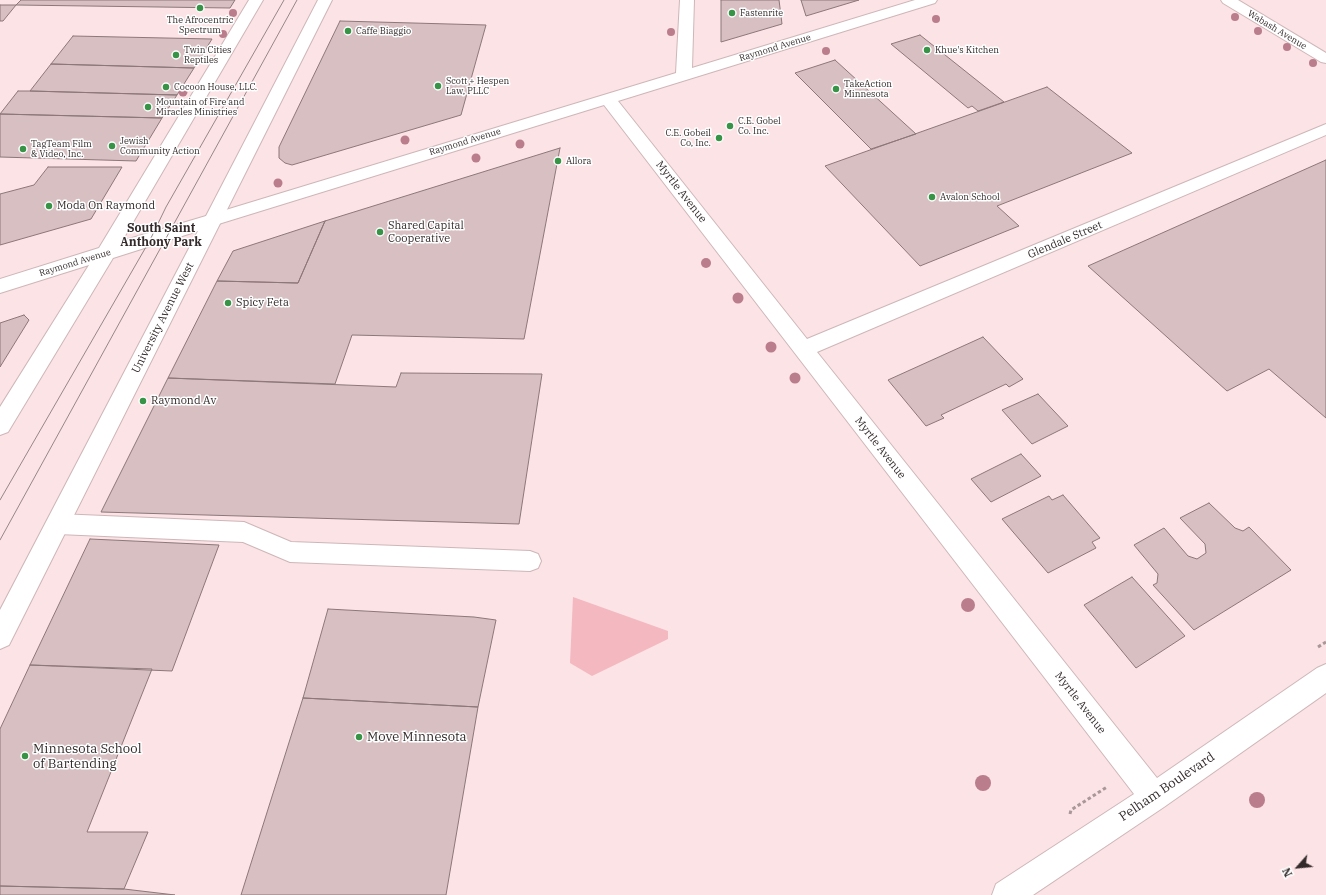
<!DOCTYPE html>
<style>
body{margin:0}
#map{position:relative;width:1326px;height:895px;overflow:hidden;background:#fce3e6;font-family:"IBM Plex Serif",serif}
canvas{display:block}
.north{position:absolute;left:1278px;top:847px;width:40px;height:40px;-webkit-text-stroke:3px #fff;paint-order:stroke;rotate:243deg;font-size:11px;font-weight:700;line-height:16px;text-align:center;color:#332a2b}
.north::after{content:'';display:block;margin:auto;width:14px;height:18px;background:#332a2b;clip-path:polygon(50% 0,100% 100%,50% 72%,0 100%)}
</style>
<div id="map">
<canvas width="1326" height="895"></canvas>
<div class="north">N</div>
</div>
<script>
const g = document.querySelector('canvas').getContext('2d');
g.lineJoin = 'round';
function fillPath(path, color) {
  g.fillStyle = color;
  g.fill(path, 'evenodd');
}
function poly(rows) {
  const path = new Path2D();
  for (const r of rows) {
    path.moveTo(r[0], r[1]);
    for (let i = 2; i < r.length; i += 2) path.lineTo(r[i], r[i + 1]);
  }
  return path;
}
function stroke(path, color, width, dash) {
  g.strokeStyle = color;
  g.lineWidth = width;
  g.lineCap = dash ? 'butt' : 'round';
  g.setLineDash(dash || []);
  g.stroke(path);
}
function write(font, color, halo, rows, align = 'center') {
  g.font = font + ' "IBM Plex Serif",serif';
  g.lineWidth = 3;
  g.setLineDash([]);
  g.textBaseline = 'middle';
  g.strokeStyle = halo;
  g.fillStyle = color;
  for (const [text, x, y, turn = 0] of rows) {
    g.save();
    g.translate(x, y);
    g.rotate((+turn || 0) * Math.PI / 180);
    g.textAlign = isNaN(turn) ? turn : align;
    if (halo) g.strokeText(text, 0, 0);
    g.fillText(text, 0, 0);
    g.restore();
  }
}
fillPath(poly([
 [573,597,668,631,668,639,592,676,570,663]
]), '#f4b8c0');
const building = poly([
 [21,0,235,0,230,8,16,5,21,0],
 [721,0,779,0,782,24,721,42,721,0],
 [801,0,859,0,806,16,801,0],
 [0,5,16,5,3,21,0,21,0,5],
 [340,21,486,25,461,115,292,165,285,163,279,158,279,147,340,21],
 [920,35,1004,102,978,111,972,106,968,108,891,44,920,35],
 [73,36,212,39,194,68,51,64,73,36],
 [835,60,916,134,871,149,795,73,835,60],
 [51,64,194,68,177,95,30,91,51,64],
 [1047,87,1132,153,997,206,1019,226,920,266,825,166,1047,87],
 [18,91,30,91,177,95,162,118,0,114,18,91],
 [0,114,162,118,136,161,0,157,0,114],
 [560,148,524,339,352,335,335,384,168,378,217,281,298,283,325,221,560,148],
 [1326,160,1326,418,1269,369,1227,391,1088,266,1326,160],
 [48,167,122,167,91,219,0,245,0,194,34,185,48,167],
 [325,221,298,283,217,281,233,251,325,221],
 [24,315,29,320,0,367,0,323,24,315],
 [983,337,1023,379,1009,387,1006,384,941,415,944,418,926,426,888,380,983,337],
 [401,373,542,374,519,524,101,512,168,378,396,387,401,373],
 [1038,394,1068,426,1032,444,1002,410,1038,394],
 [1021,454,1041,476,991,502,971,479,1021,454],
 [1063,495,1100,538,1092,542,1096,548,1048,573,1002,519,1049,496,1052,500,1063,495],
 [1209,503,1235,528,1243,531,1249,527,1291,570,1194,630,1153,585,1157,583,1158,574,1134,545,1164,528,1188,556,1197,559,1206,553,1205,544,1180,518,1209,503],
 [90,539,219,545,172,671,30,665,90,539],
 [1132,577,1185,636,1136,668,1084,605,1132,577],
 [328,609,474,617,496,620,478,707,303,698,328,609],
 [30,665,152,669,87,832,148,832,124,889,0,886,0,729,30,665],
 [303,698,478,707,446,895,241,895,303,698],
 [0,886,124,889,175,895,0,895,0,886]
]);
fillPath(building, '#d7bfc2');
stroke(building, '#8d7779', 1);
const lane = poly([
 [58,514,244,522,291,542,530,551,538,554,541,561,538,568,530,571,290,562,243,542,58,534,50,531,47,524,50,517,58,514]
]);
const street = poly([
 [680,0,694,0,692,68,915,0,937,0,935,3,618,101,807,339,1326,124,1326,135,817,352,1157,778,1317,668,1326,664,1326,693,1164,807,1033,895,992,895,996,884,1134,794,604,105,212,226,206,224,203,220,206,216,676,73,680,0],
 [1221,0,1238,0,1326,53,1326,63,1321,62,1223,3,1221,0]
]);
const secondary = poly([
 [249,0,263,0,122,241,206,216,318,0,332,0,9,645,0,649,0,610,198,231,113,258,8,432,0,435,0,407,89,265,0,293,0,279,99,248,249,0]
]);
stroke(lane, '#ceb6b8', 2);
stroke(street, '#ceb6b8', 2);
stroke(secondary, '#ceb6b8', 2);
stroke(poly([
 [1318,647,1326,642],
 [1070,814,1071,810,1107,787]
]), '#aa979a', 3, [3.5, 2.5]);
fillPath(lane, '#fff');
fillPath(street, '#fff');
fillPath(secondary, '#fff');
stroke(poly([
 [0,500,150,240,166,207,284,0],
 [0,540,297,0]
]), '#978688', 1);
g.fillStyle = '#ba7d8b';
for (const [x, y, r] of [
 [233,13,4],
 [1235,17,4],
 [936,19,4],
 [1258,31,4],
 [671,32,4],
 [223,34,4],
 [1287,47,4],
 [826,51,4],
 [1313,63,4],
 [183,92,4.5],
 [405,140,4.5],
 [520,144,4.5],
 [476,158,4.5],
 [278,183,4.5],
 [706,263,5],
 [738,298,5.5],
 [771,347,5.5],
 [795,378,5.5],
 [968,605,7],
 [983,783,8],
 [1257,800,8]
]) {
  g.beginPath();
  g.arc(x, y, r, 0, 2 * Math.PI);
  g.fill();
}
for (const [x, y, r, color] of [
 [200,8,4,"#379446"],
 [732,13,4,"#379446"],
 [348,31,4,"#379446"],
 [927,50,4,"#379446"],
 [176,55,4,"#379446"],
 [438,86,4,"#379446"],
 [166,87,4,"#379446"],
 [836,89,4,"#379446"],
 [148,107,4,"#379446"],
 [730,126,4,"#379446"],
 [719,138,4,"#379446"],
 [112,146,4,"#379446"],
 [23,149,4,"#379446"],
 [558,161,4,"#379446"],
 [932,197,4,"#379446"],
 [49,206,4,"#379446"],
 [380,232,4,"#379446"],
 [228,303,4,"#379446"],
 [143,401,4,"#379446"],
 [359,737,4,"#379446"],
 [25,756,4,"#379446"]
]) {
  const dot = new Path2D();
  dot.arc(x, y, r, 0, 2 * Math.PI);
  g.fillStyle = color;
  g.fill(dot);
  stroke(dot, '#fff', 1.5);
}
write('9px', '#332a2b', '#fff', [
 ["Fastenrite",740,13],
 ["The Afrocentric",200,20,"center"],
 ["Spectrum",200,30,"center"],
 ["Caffe Biaggio",356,31],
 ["Twin Cities",184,50],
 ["Reptiles",184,60],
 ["Khue's Kitchen",935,50],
 ["Scott + Hespen",446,81],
 ["Law, PLLC",446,91],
 ["TakeAction",844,84],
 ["Minnesota",844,94],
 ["Cocoon House, LLC.",174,87],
 ["Mountain of Fire and",156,102],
 ["Miracles Ministries",156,112],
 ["C.E. Gobel",738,121],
 ["Co. Inc.",738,131],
 ["C.E. Gobeil",711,133,"right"],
 ["Co, Inc.",711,143,"right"],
 ["Jewish",120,141],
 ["Community Action",120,151],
 ["TagTeam Film",31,144],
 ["& Video, Inc.",31,154],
 ["Allora",566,161],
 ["Avalon School",940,197]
], 'left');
write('9px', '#332a2b', '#fff', [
 ["Wabash Avenue",1277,30,31],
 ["Raymond Avenue",775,48,-17],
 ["Raymond Avenue",465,142,-17],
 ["Raymond Avenue",75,263,-17]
]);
write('11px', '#332a2b', '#fff', [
 ["Myrtle Avenue",681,192,52],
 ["Glendale Street",1065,240,-23],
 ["University Avenue West",163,318,-63],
 ["Myrtle Avenue",880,448,52],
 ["Myrtle Avenue",1080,703,52]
]);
write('11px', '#332a2b', '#fff', [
 ["Moda On Raymond",57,206],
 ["Shared Capital",388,226],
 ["Cooperative",388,239],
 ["Spicy Feta",236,303],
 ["Raymond Av",151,401]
], 'left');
write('bold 12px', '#332a2b', '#fff', [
 ["South Saint",161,229],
 ["Anthony Park",161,243]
]);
write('13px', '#332a2b', '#fff', [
 ["Move Minnesota",367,737],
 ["Minnesota School",33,749],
 ["of Bartending",33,764]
], 'left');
write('13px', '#332a2b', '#fff', [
 ["Pelham Boulevard",1167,787,-34]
]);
</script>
